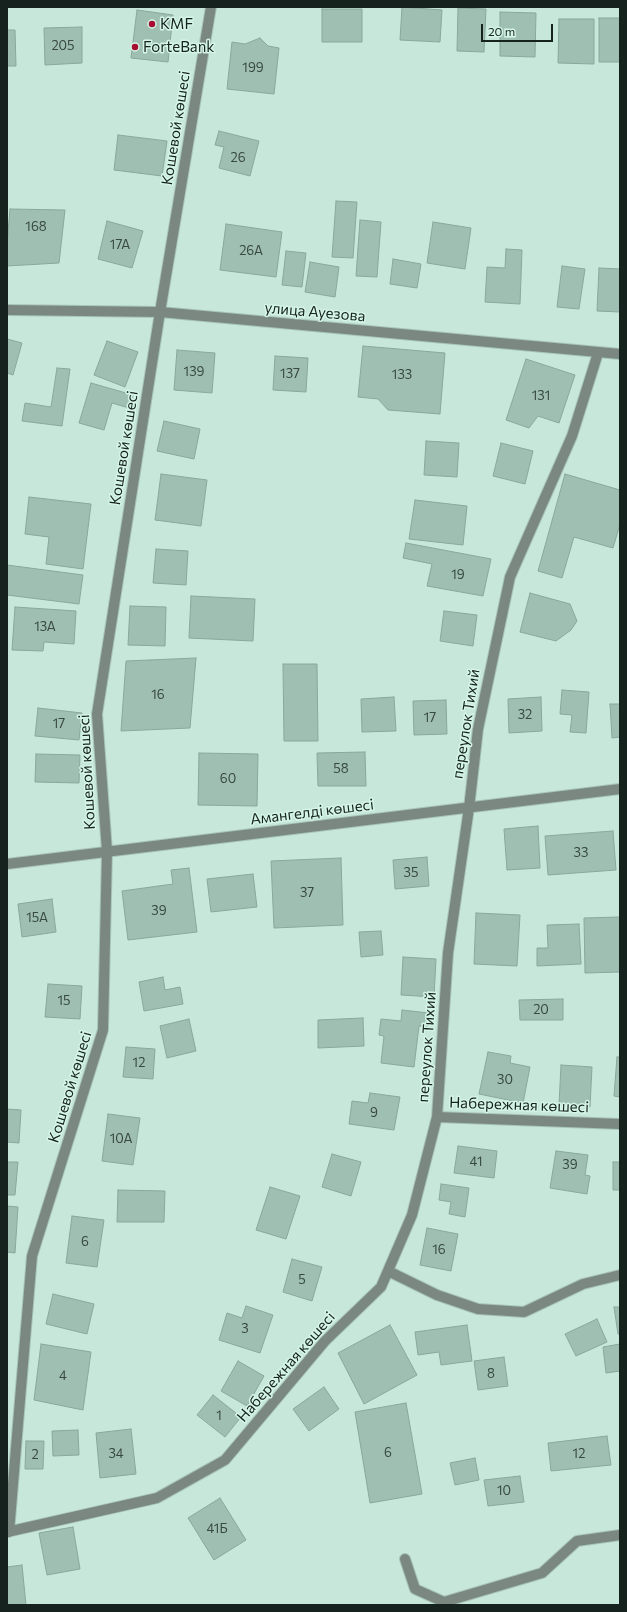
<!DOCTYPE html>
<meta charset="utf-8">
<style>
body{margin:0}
#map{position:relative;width:627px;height:1612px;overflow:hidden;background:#c7e7da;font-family:Commissioner,sans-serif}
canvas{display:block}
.frame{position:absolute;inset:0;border:8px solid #16221d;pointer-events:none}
.scale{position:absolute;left:481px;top:24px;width:72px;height:18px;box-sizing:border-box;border:2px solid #16221d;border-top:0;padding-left:5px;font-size:12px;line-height:14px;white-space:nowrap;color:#16221d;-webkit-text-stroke:3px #d4f5e7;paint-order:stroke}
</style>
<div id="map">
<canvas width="627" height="1612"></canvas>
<div class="frame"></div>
<div class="scale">20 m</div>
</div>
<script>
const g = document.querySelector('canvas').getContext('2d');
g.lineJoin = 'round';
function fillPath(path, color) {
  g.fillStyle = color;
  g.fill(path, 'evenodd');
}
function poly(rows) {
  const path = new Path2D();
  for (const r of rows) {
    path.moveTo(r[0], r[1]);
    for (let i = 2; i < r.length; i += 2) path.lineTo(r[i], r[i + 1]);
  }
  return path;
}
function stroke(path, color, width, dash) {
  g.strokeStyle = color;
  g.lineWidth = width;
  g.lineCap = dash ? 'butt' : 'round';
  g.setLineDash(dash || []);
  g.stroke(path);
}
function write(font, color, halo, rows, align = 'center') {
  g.font = font + ' Commissioner,sans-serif';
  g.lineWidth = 3;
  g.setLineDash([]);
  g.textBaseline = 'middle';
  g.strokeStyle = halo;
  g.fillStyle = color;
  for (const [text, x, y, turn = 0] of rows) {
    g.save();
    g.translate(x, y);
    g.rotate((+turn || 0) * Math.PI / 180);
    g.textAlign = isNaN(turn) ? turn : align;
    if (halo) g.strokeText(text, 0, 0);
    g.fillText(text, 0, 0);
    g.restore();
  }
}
const building = poly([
 [402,7,442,10,440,42,400,40,402,7],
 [458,8,486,9,484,52,457,51,458,8],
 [322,9,362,9,362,42,322,42,322,9],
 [137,10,173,15,168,62,131,58,137,10],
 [500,12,536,13,535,57,500,56,500,12],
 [599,18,620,18,620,62,599,62,599,18],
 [559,19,594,19,594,64,558,63,559,19],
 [82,27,82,63,45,65,44,28,82,27],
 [7,30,15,30,16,66,7,66,7,30],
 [260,38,268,46,279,48,274,94,227,89,232,42,245,44,260,38],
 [219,131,259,141,250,176,219,168,224,147,215,145,219,131],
 [118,135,167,141,162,176,114,170,118,135],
 [336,201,357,202,353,258,332,257,336,201],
 [10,209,65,210,59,263,7,266,7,244,10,209],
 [360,220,381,222,377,277,356,276,360,220],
 [107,221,143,231,132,268,98,259,107,221],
 [433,222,471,228,465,269,427,263,433,222],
 [226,224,282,232,276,277,220,270,226,224],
 [506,249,522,250,520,304,485,302,487,267,505,268,506,249],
 [286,251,306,253,302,287,282,285,286,251],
 [393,259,421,264,417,288,390,284,393,259],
 [310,262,339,267,335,297,305,292,310,262],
 [562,266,585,269,579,309,557,307,562,266],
 [599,268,620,269,620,312,597,311,599,268],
 [7,339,22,343,13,375,7,373,7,339],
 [107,341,138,352,125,387,94,375,107,341],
 [363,346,445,353,440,414,388,410,378,399,358,397,363,346],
 [177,350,215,353,212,393,174,390,177,350],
 [275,356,308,358,306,392,273,390,275,356],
 [526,359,575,375,559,423,538,416,529,428,506,420,526,359],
 [57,368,70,369,62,426,22,421,25,403,51,407,57,368],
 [91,383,133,395,129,408,112,403,104,430,79,423,91,383],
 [164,421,200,429,194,459,157,451,164,421],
 [426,441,459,443,457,477,424,475,426,441],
 [501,443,533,451,525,484,493,476,501,443],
 [161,474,207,480,201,526,155,520,161,474],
 [565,474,620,490,620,524,613,548,574,537,562,578,538,571,565,474],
 [29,497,91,504,83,569,46,564,49,537,25,534,29,497],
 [415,500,467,506,463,545,409,539,415,500],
 [406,543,491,559,483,596,427,586,432,564,403,558,406,543],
 [156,549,188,551,186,585,153,583,156,549],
 [7,565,83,575,79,604,7,595,7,565],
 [530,593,570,604,577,621,571,630,556,641,520,632,530,593],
 [191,596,255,599,253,641,189,638,191,596],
 [130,606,166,607,165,646,128,645,130,606],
 [15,607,76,611,74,644,44,642,43,651,12,650,15,607],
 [444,611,477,615,473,646,440,641,444,611],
 [196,658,190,728,121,731,126,661,196,658],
 [283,664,317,664,318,741,284,741,283,664],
 [562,690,589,692,586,733,570,732,572,715,560,714,562,690],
 [394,697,396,731,362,732,361,699,394,697],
 [541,697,542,731,509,733,508,699,541,697],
 [446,700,447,734,414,735,413,701,446,700],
 [610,704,620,704,620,737,612,738,610,704],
 [38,708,82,713,79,740,35,736,38,708],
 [365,752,366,786,318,786,317,753,365,752],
 [199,753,258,754,257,806,198,805,199,753],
 [36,754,80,755,79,783,35,782,36,754],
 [538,826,540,868,507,870,504,829,538,826],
 [613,831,616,870,548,875,545,836,613,831],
 [427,857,429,886,395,889,393,860,427,857],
 [341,858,343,925,274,928,271,861,341,858],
 [189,868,197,932,128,940,122,891,173,884,171,870,189,868],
 [253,874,257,907,211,912,207,879,253,874],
 [52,899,56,932,22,937,18,904,52,899],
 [476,913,520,915,517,966,474,964,476,913],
 [620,917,620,972,585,973,584,918,620,917],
 [579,924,581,964,537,966,537,948,548,948,547,925,579,924],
 [381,931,383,955,361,957,359,932,381,931],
 [403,957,436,959,434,997,401,995,403,957],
 [163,977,165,990,180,987,183,1004,144,1011,139,982,163,977],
 [48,984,82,986,80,1019,45,1017,48,984],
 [563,999,563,1020,520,1020,519,1000,563,999],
 [402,1010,429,1013,427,1027,419,1026,414,1067,381,1063,384,1036,379,1035,381,1019,401,1021,402,1010],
 [363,1018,364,1046,318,1048,318,1020,363,1018],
 [189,1019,196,1051,167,1058,160,1026,189,1019],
 [126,1047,155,1049,153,1079,123,1077,126,1047],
 [488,1052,511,1056,510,1063,530,1067,523,1103,479,1094,488,1052],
 [617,1057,620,1057,620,1097,614,1096,617,1057],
 [561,1065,592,1067,590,1107,559,1105,561,1065],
 [370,1093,400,1097,394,1130,349,1124,352,1101,368,1103,370,1093],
 [7,1109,21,1110,19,1143,7,1142,7,1109],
 [108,1114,140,1118,133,1165,102,1161,108,1114],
 [458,1146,497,1151,494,1178,454,1173,458,1146],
 [556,1151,588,1155,585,1175,590,1176,587,1194,550,1188,556,1151],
 [332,1154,361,1162,351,1196,322,1187,332,1154],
 [7,1162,18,1162,15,1195,7,1195,7,1162],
 [613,1162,620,1162,620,1190,613,1190,613,1162],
 [441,1184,469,1188,465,1217,449,1214,451,1202,439,1200,441,1184],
 [270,1187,300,1196,286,1239,256,1230,270,1187],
 [118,1190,165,1191,164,1222,117,1222,118,1190],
 [7,1206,18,1207,15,1253,7,1252,7,1206],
 [72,1216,104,1220,97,1267,66,1263,72,1216],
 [427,1228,458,1234,451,1271,420,1265,427,1228],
 [292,1259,322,1267,312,1301,283,1292,292,1259],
 [53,1294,94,1304,87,1334,46,1324,53,1294],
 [246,1306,273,1315,260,1353,219,1340,227,1313,242,1318,246,1306],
 [614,1307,620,1307,620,1334,618,1334,614,1307],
 [597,1319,607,1342,576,1356,565,1334,597,1319],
 [390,1325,417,1375,364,1404,338,1353,390,1325],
 [467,1325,472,1361,441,1365,439,1352,418,1355,415,1332,467,1325],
 [41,1344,91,1352,83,1410,34,1400,41,1344],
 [620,1344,620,1371,606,1373,603,1347,620,1344],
 [504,1357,508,1386,478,1390,474,1361,504,1357],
 [238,1361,264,1376,247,1406,221,1391,238,1361],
 [324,1387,339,1409,309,1431,293,1409,324,1387],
 [213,1395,241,1417,225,1437,197,1415,213,1395],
 [406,1403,422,1494,370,1503,355,1412,406,1403],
 [131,1429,136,1474,100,1478,96,1433,131,1429],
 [78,1430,79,1455,53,1456,52,1431,78,1430],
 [607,1436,611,1465,551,1471,548,1443,607,1436],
 [26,1441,44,1441,43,1469,25,1469,26,1441],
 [475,1458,479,1480,455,1485,450,1463,475,1458],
 [520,1476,524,1502,488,1506,484,1480,520,1476],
 [220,1498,246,1540,214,1560,188,1518,220,1498],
 [73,1527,80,1569,47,1575,39,1533,73,1527],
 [22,1565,26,1605,7,1605,7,1567,22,1565]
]);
fillPath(building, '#9fbfb2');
stroke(building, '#89a89c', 1);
const minor = poly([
 [7,310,160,312,620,354],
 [7,864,620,789],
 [437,1117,620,1124],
 [388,1271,437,1295,478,1309,524,1312,583,1284,620,1275],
 [7,1532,157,1498,225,1460,325,1341,381,1287,412,1215,437,1117,448,953,469,808,478,729,510,577,572,436,598,353],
 [9,1532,32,1256,103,1030,107,851,97,714,160,312,211,7],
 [405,1559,415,1589,444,1602,542,1573,577,1541,620,1535]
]);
stroke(minor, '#a7c4b8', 12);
stroke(minor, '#7b8882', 10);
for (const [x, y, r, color] of [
 [152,24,4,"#a70d2f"],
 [135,47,4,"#a70d2f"]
]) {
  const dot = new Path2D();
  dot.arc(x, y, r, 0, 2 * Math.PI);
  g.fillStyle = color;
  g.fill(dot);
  stroke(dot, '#d4f5e7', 1.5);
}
write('13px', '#384942', null, [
 ["205",63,46],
 ["199",253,68],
 ["26",238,158],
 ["168",36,227],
 ["17А",120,245],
 ["26А",251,251],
 ["139",194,372],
 ["137",290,374],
 ["133",402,375],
 ["131",541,396],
 ["19",458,575],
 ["13А",45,627],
 ["16",158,695],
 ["32",525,715],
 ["17",430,718],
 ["17",59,724],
 ["58",341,769],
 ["60",228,779],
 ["33",581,853],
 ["35",411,873],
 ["37",307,893],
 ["39",159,911],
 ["15А",37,918],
 ["15",64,1001],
 ["20",541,1010],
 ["12",139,1063],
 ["30",505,1080],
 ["9",374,1113],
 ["10А",121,1139],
 ["41",476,1162],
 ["39",570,1165],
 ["6",85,1242],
 ["16",439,1250],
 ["5",302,1280],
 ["3",245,1329],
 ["8",491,1374],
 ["4",63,1376],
 ["1",219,1416],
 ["6",388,1453],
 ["34",116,1454],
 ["12",579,1454],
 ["2",35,1455],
 ["10",504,1491],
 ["41Б",217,1529]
]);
write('15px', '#16221d', '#d4f5e7', [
 ["KMF",160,24],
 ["ForteBank",143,47]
], 'left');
write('15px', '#16221d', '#d4f5e7', [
 ["Кошевой көшесі",176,128,-81],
 ["улица Ауезова",315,312,5],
 ["Кошевой көшесі",124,448,-81],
 ["переулок Тихий",466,724,-81],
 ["Кошевой көшесі",87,772,-93],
 ["Амангелді көшесі",312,812,-7],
 ["переулок Тихий",427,1047,-86],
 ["Кошевой көшесі",70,1087,-73],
 ["Набережная көшесі",519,1105,2],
 ["Набережная көшесі",286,1367,-49]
]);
</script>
